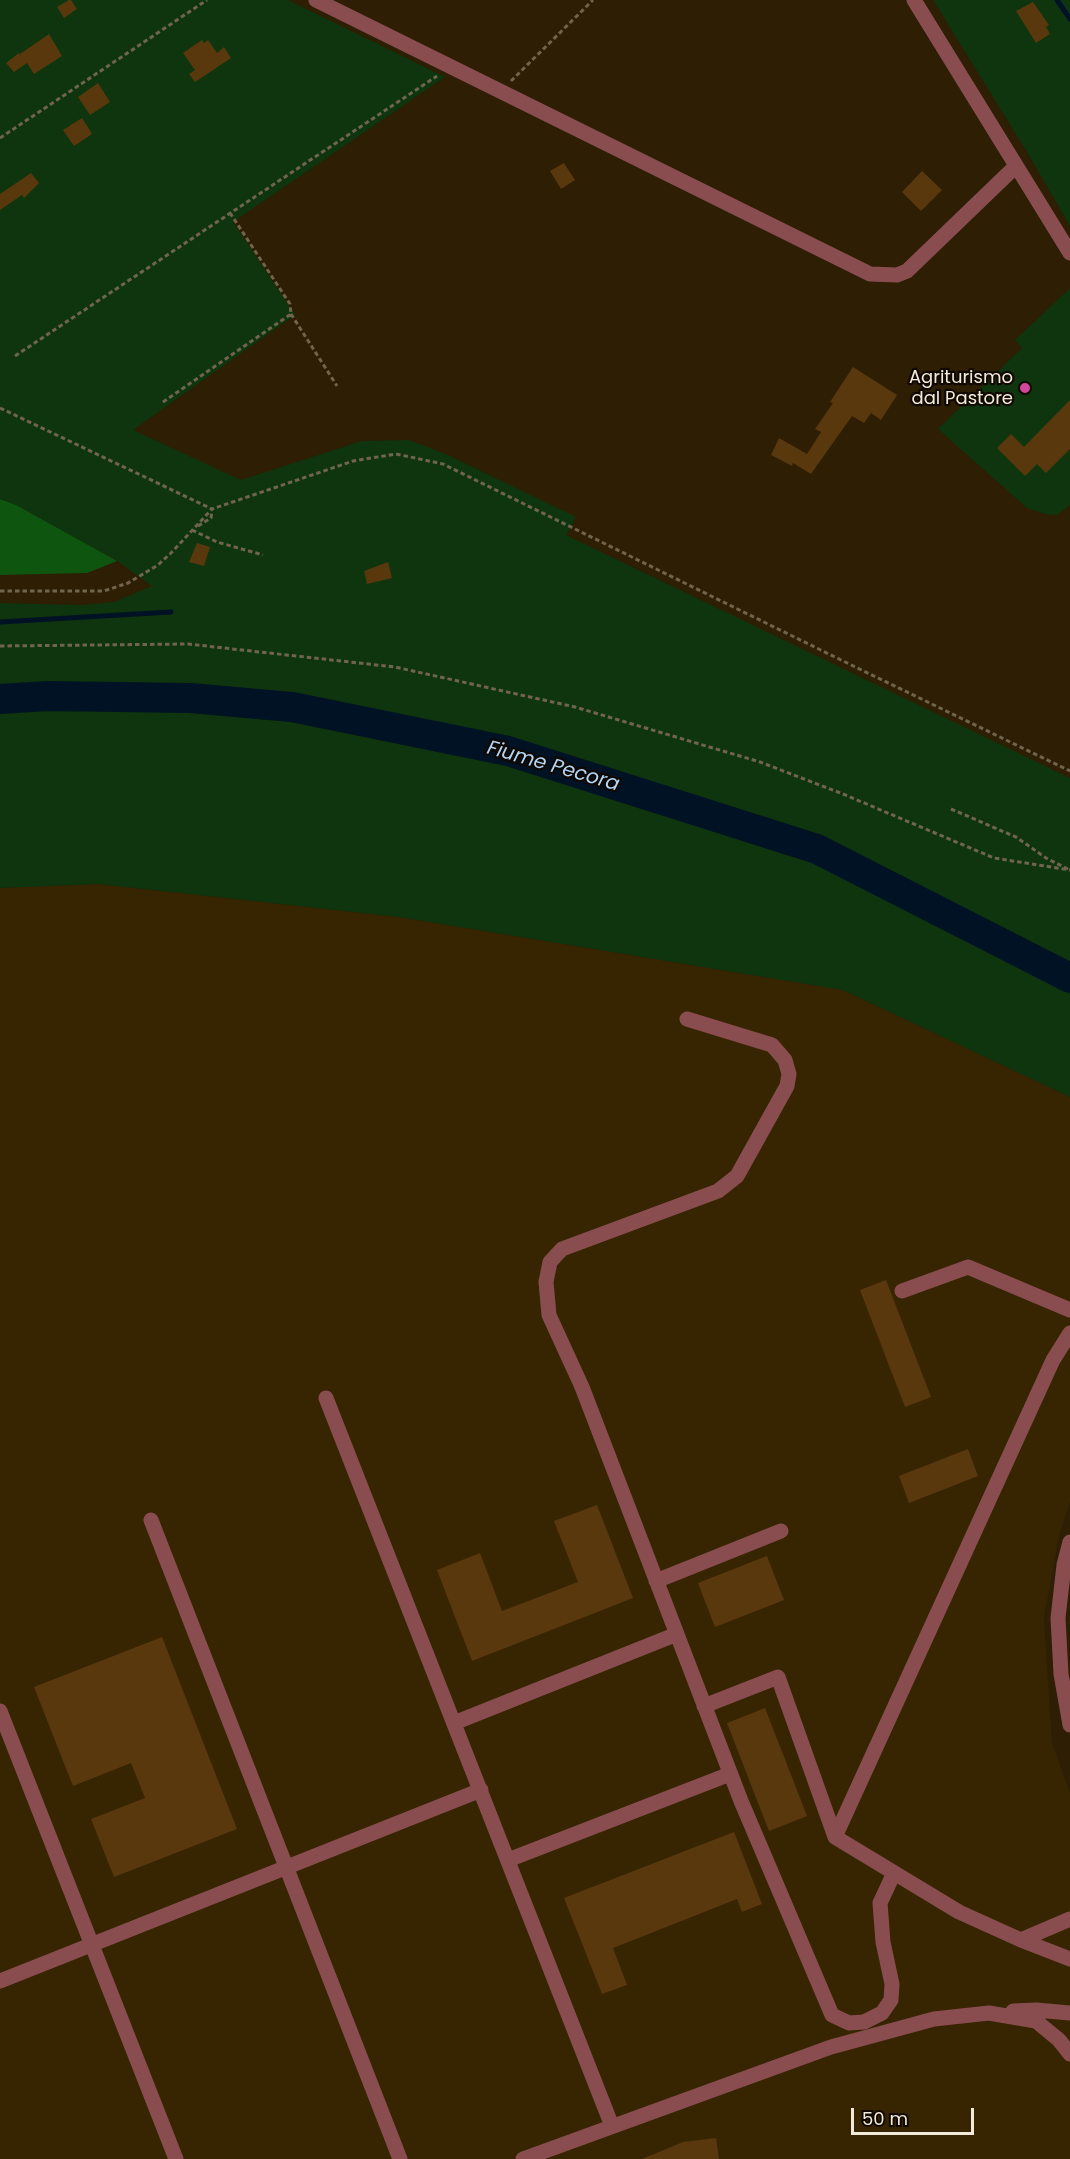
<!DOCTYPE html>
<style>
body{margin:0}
#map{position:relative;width:1070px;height:2159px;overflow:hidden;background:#2d1e04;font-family:Poppins,sans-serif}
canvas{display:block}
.scale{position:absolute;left:851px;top:2108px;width:123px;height:27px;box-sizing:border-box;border:3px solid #f2e9d9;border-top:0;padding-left:8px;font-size:18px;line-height:21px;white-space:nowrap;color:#f2e9d9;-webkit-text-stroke:4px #100902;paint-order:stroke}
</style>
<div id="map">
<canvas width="1070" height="2159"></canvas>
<div class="scale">50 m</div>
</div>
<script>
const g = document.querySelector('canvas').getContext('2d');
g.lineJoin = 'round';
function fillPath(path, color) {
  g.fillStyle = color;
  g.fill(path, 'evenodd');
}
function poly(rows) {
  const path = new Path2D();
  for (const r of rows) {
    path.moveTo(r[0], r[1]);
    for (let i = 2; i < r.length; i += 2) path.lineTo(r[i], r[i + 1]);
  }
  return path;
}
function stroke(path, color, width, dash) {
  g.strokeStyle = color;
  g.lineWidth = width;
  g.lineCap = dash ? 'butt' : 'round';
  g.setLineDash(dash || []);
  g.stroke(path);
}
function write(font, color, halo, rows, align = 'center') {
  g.font = font + ' Poppins,sans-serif';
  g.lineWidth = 4.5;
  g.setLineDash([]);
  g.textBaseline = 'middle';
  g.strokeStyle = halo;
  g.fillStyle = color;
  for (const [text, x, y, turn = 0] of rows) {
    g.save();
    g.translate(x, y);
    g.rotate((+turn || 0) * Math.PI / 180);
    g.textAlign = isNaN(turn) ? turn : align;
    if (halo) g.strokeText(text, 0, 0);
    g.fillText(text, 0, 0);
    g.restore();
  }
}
fillPath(poly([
 [98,884,399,917,843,990,1070,1097,1070,1501,1059,1536,1044,1618,1052,1743,1070,1793,1070,2159,0,2159,0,888]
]), '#372502');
fillPath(poly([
 [0,0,288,0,445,77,233,222,295,315,133,430,241,480,362,441,409,440,448,455,576,517,566,535,1070,778,1070,1097,843,990,399,917,98,884,0,888,0,603,81,605,114,602,152,586,117,561,16,505,0,499],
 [933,0,1070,0,1070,226,1027,152],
 [1070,288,1070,505,1057,515,1045,514,1027,508,938,429,1022,348,1015,340]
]), '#0e350e');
fillPath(poly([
 [0,499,16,505,117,561,87,573,0,575]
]), '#0e5610');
stroke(poly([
 [1057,0,1070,19],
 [0,622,171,612]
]), '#001224', 5);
stroke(poly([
 [0,699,47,696,190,698,292,707,508,751,817,849,1070,978]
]), '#001224', 30);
fillPath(poly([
 [69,0,71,0,77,9,64,18,57,7],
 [1033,2,1049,25,1046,27,1050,34,1036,43,1016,11],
 [49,34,62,56,34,74,27,63,14,72,6,63,19,53,26,62,20,54],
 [202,40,204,43,208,40,217,53,224,47,231,58,195,82,189,74,195,70,183,53],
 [98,83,110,102,90,115,78,97],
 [82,118,92,134,74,146,63,130],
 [564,163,575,180,561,189,550,171],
 [922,171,942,190,921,211,902,192],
 [31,173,39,183,24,198,22,195,0,210,0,194],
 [853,367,897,395,881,420,871,413,864,423,852,416,811,474,793,463,792,466,771,455,779,438,807,454,821,432,815,429,833,403,830,402],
 [1070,400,1070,449,1046,473,1037,464,1025,476,997,448,1011,434,1024,447],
 [197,543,210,547,204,566,189,562],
 [388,562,392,578,367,584,364,571],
 [886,1280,931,1397,905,1407,860,1290],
 [968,1449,978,1476,909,1503,899,1476],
 [597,1505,633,1598,472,1661,437,1570,480,1553,502,1611,578,1582,554,1521],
 [767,1556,784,1600,715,1627,698,1583],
 [162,1637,237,1829,114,1877,91,1819,145,1798,131,1763,73,1786,34,1687],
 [765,1708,807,1816,769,1831,727,1723],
 [734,1832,762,1904,742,1912,737,1899,613,1948,627,1985,602,1994,564,1898],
 [716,2138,719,2159,642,2159,683,2142]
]), '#5a380d');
stroke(poly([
 [511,81,593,0],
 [0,138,207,0],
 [291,314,337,386],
 [15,356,437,76],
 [163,402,291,314,290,304,230,213],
 [0,408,212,509,353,461,396,454,443,464,841,660,1070,771],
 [198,526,211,518,212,511],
 [192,530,217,542,263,555],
 [0,591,104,591,128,583,158,565,171,553,212,509],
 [0,646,188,644,395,667,575,707,760,762,843,794,994,858,1070,870],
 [951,809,1016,837,1046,858,1068,869]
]), '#71644d', 3, [4.5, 3]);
stroke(poly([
 [316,0,870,274,897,275,907,271,1016,166],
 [914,0,1070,253],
 [687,1019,772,1045,785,1060,789,1074,787,1086,737,1176,718,1191,562,1249,550,1262,546,1282,549,1315,582,1387,741,1801,832,2015,849,2023,864,2022,882,2013,891,2000,892,1984,883,1942,880,1903,894,1873],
 [902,1291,968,1267,1070,1310],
 [326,1398,612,2126],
 [151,1520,400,2159],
 [1070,1542,1064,1565,1058,1618,1061,1674,1070,1725],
 [656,1581,781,1531],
 [704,1706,778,1677,835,1837,959,1912,1021,1940,1070,1959],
 [0,1711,176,2159],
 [454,1723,677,1634],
 [835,1837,1053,1360,1070,1333],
 [508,1860,730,1774],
 [1021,1940,1070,1919],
 [0,1981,481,1790],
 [1013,2011,1036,2010,1070,2013],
 [523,2159,831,2047,934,2019,989,2013,1036,2021,1059,2040,1070,2054]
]), '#894d50', 15);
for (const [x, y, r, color] of [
 [1025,388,6,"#d1479c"]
]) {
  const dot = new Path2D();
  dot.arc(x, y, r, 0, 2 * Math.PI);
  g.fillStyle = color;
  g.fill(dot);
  stroke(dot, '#100902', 2);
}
write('18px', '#f2e9d9', '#100902', [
 ["Agriturismo",1013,378],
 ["dal Pastore",1013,399]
], 'right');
write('italic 20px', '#b1d6f7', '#100902', [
 ["Fiume Pecora",553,767,16]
]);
</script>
